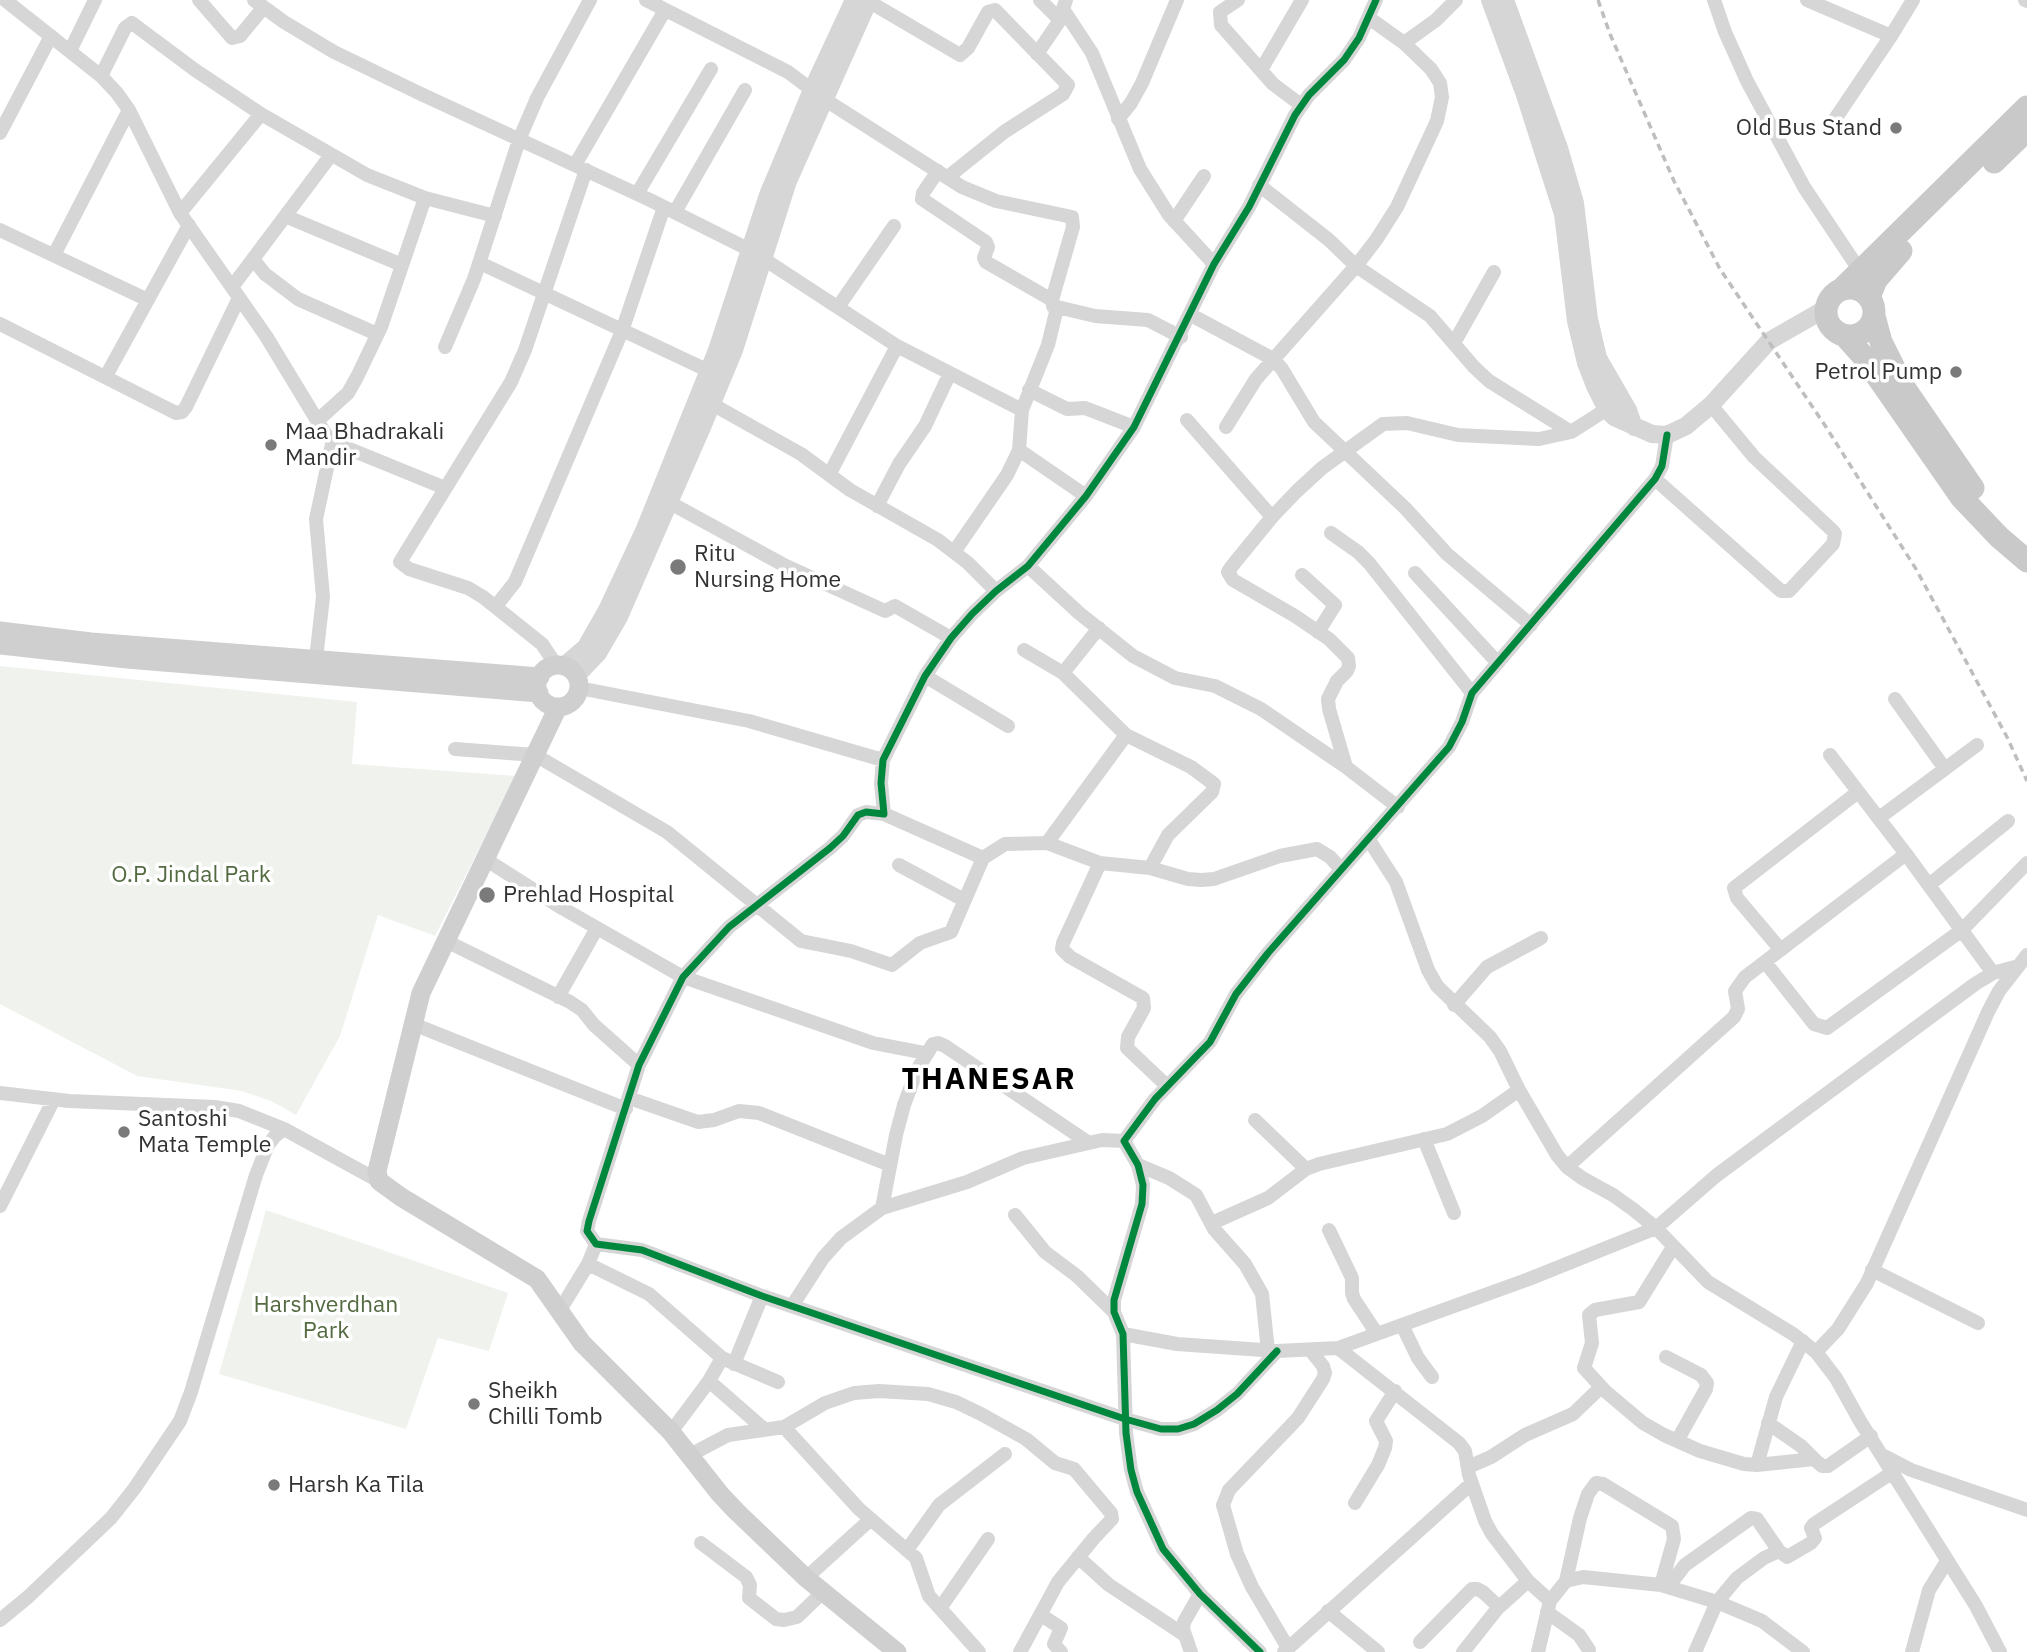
<!DOCTYPE html>
<style>
body{margin:0}
canvas{display:block;background:#fff}
</style>
<canvas width="2027" height="1652"></canvas>
<script>
const g = document.querySelector('canvas').getContext('2d');
g.lineJoin = 'round';
function fillPath(path, color) {
  g.fillStyle = color;
  g.fill(path, 'evenodd');
}
function poly(rows) {
  const path = new Path2D();
  for (const r of rows) {
    if (r.length === 3) {
      path.moveTo(r[0] + r[2], r[1]);
      path.arc(r[0], r[1], r[2], 0, 2 * Math.PI);
      continue;
    }
    path.moveTo(r[0], r[1]);
    for (let i = 2; i < r.length; i += 2) path.lineTo(r[i], r[i + 1]);
  }
  return path;
}
function stroke(path, color, width, dash) {
  g.strokeStyle = color;
  g.lineWidth = width;
  g.lineCap = dash ? 'butt' : 'round';
  g.setLineDash(dash || []);
  g.stroke(path);
}
function write(font, color, halo, rows, align = 'center') {
  g.font = font + ' "IBM Plex Sans",sans-serif';
  g.lineWidth = 7;
  g.setLineDash([]);
  g.textBaseline = 'middle';
  g.strokeStyle = halo;
  g.fillStyle = color;
  for (const [text, x, y, turn = 0] of rows) {
    g.save();
    g.translate(x, y);
    g.rotate((+turn || 0) * Math.PI / 180);
    g.textAlign = isNaN(turn) ? turn : align;
    if (halo) g.strokeText(text, 0, 0);
    g.fillText(text, 0, 0);
    g.restore();
  }
}
fillPath(poly([
 [0,666,357,702,352,764,516,776,435,936,378,915,340,1036,296,1115,273,1102,242,1091,137,1076,0,1004],
 [266,1210,508,1293,489,1351,438,1338,406,1429,219,1374]
]), '#f0f3ed');
stroke(poly([
 [5,0,101,76,117,93,129,110,180,213,266,336,326,435,342,446,445,488],
 [199,0,232,38,240,36,263,8],
 [254,0,284,22,334,52,421,94,650,200,750,250,897,346,1022,410],
 [646,0,788,72,824,99,962,187,996,201,1072,217,1073,227,1052,300,1053,306,1095,316,1148,320,1181,337],
 [1040,0,1060,20],
 [1066,0,1063,9,1092,53,1140,169,1169,215,1214,264],
 [1238,0,1220,12,1221,25,1273,84,1301,105],
 [1714,0,1725,32,1747,81,1804,187,1860,271],
 [1807,0,1891,36],
 [2025,0,2027,1],
 [868,1,960,55,968,48,988,12,995,10,1068,85,1063,94,1004,132,948,177],
 [1404,43,1436,20,1456,0],
 [70,51,95,0],
 [1037,54,1060,20,1063,9],
 [1261,70,1302,0],
 [101,76,125,28,132,23,195,70,261,114,367,175,425,198,495,216],
 [1118,119,1131,103,1142,83,1177,0],
 [1833,122,1891,36,1913,0],
 [0,133,51,36],
 [575,165,665,10],
 [938,171,923,193,922,199,986,242,988,247,984,258,986,262,1052,300],
 [1259,185,1329,240,1356,266,1430,316,1474,367,1489,381,1571,432],
 [637,194,711,69],
 [675,212,745,90],
 [180,213,261,114],
 [285,216,402,265],
 [1174,221,1204,176],
 [0,230,148,300],
 [54,255,129,110],
 [253,259,265,274,298,299,377,334],
 [480,263,709,371],
 [232,287,331,155],
 [838,307,894,226],
 [1191,315,1273,359,1282,369,1314,422,1405,508,1447,554,1531,625],
 [0,324,176,413,182,412,186,407,239,298],
 [1454,343,1494,272],
 [445,347,474,279,519,140,537,98,590,0],
 [106,376,189,225],
 [1029,390,1067,409,1085,408,1134,427],
 [703,399,801,454,850,490,938,540,968,563,996,591],
 [1187,420,1272,517],
 [317,421,348,393,357,377,381,327,425,198],
 [1226,427,1256,379,1356,266,1376,240,1397,207,1437,121,1442,97,1440,83,1431,69,1404,43,1369,18],
 [1019,450,1086,496],
 [829,475,897,346],
 [1655,479,1781,591,1789,591,1833,544,1835,534,1833,531,1754,457,1711,405],
 [663,499,782,564,885,611,895,606,951,638],
 [877,506,899,464,925,426,950,373],
 [1331,533,1358,552,1369,563,1472,693],
 [954,552,1007,475,1019,450,1022,410,1048,345,1057,308],
 [1028,566,1079,613,1133,656,1175,678,1215,686,1261,709,1346,767,1398,807],
 [1415,573,1497,662],
 [1302,575,1335,605,1318,632],
 [496,606,515,582,622,331,664,207],
 [1024,650,1063,673,1126,735,1191,767,1214,784,1212,792,1168,835,1150,868],
 [316,659,323,597,316,519,333,440],
 [556,665,542,644,483,597,468,588,409,569,400,562,511,382,525,350,586,170],
 [1063,673,1099,628],
 [925,676,1008,726],
 [579,688,749,721,883,760],
 [1895,699,1945,769],
 [455,749,535,755,667,832,801,941,851,951,892,965,920,943,951,932,983,858],
 [1830,755,1906,854,1993,973],
 [1346,767,1329,709,1328,699,1337,681,1347,671,1349,666,1348,658,1329,639,1295,616,1233,580,1228,572,1232,566,1272,517,1297,491,1322,468,1383,424,1407,423,1458,435,1539,439,1571,432,1615,404],
 [884,814,983,858,1005,844,1047,843,1100,863,1150,868,1188,879,1201,880,1214,879,1280,856,1317,849,1330,857,1341,869],
 [1879,818,1977,745],
 [1369,840,1396,882,1428,970,1437,986,1490,1037,1500,1051,1519,1090,1557,1155,1567,1167,1582,1178,1613,1195,1634,1210,1656,1228,1708,1282,1793,1334,1816,1352,1836,1378,1860,1421,1976,1606,2000,1652],
 [1047,843,1126,735],
 [485,859,562,908,683,977,873,1043,925,1053],
 [1100,863,1063,943,1062,949,1070,957,1143,998,1144,1008,1128,1037,1127,1048,1167,1086],
 [899,865,964,900],
 [1929,885,2008,821],
 [446,941,570,1002,582,1010,594,1025,639,1065],
 [1781,950,1737,898,1734,888,1858,792],
 [1765,962,1814,1024,1827,1028,1962,930,2027,863],
 [558,997,597,928],
 [1454,1005,1487,967,1541,938],
 [413,1024,626,1109],
 [0,1093,69,1101,215,1107,239,1111,284,1129],
 [629,1098,698,1122,714,1120,739,1111,759,1113,890,1165],
 [1255,1120,1306,1169],
 [1424,1139,1454,1213],
 [1138,1165,1169,1178,1196,1195,1214,1229,1245,1264,1262,1294,1268,1351],
 [1567,1167,1734,1017,1738,1009,1735,991,1745,977,1906,854],
 [0,1206,54,1099],
 [882,1208,896,1135,904,1105,917,1070,933,1044,938,1043,945,1046,1089,1143],
 [1015,1215,1045,1252,1077,1276,1114,1312],
 [1212,1223,1268,1198,1306,1169,1319,1164,1447,1134,1482,1116,1519,1090],
 [1329,1230,1352,1278,1352,1293,1354,1299,1377,1334],
 [1673,1247,1639,1302,1595,1310,1589,1315,1592,1343,1584,1368,1605,1391,1643,1423,1664,1435,1700,1451,1744,1464,1757,1465,1814,1459,1822,1466,1828,1466,1871,1436],
 [588,1264,649,1294,722,1358,778,1382],
 [1872,1270,1978,1323],
 [792,1306,823,1258,841,1238,882,1208,967,1182,1023,1158,1102,1140,1124,1141],
 [560,1310,588,1264,596,1244],
 [1402,1325,1418,1358,1432,1377],
 [1123,1334,1177,1344,1277,1351,1338,1348,1529,1279,1656,1228,1717,1175,1975,984,1993,973,2015,967],
 [1338,1348,1459,1443,1465,1451,1469,1475,1485,1521,1492,1534,1528,1581,1550,1601],
 [1277,1351,1237,1394,1217,1410,1194,1424,1178,1429,1161,1429,1125,1419,762,1296,642,1250,596,1244,587,1231,589,1221,639,1065,683,977,729,927,830,848,843,836,858,815,866,812,884,814,881,783,883,760,925,676,951,638,972,614,996,591,1028,566,1086,496,1134,427,1214,264,1249,207,1295,115,1309,95,1344,60,1359,38,1376,0],
 [1816,1352,1838,1329,1867,1283,1988,1012,1999,991,2027,955],
 [1666,1357,1701,1375,1707,1383,1706,1389,1677,1441],
 [734,1364,762,1296],
 [709,1381,764,1429],
 [1768,1423,1801,1446,1814,1459],
 [784,1427,825,1403,854,1393,879,1391,928,1394,956,1402,981,1414,1026,1439,1055,1463,1074,1469,1111,1513,1112,1519,1094,1538,1058,1582,1020,1652],
 [671,1432,709,1381,722,1358],
 [690,1455,728,1435,784,1427,859,1509,916,1558,929,1596,979,1652],
 [1884,1456,1911,1470,2027,1510],
 [1757,1465,1776,1397,1803,1341],
 [1468,1467,1491,1457,1525,1435,1573,1414,1601,1387],
 [1355,1503,1378,1465,1385,1448,1386,1441,1376,1421,1395,1391],
 [701,1543,746,1577,750,1585,749,1598,776,1619,784,1620,797,1617,823,1592],
 [907,1550,939,1505,1005,1454],
 [1078,1557,1109,1585,1183,1634],
 [806,1578,871,1519],
 [1566,1581,1580,1518,1588,1494,1596,1483,1603,1484,1672,1526,1674,1539,1661,1585],
 [1668,1587,1685,1565,1751,1518,1757,1519,1779,1551],
 [941,1607,988,1539],
 [1328,1611,1378,1652],
 [1547,1612,1579,1635,1589,1650],
 [1041,1615,1061,1628,1054,1644,1061,1652],
 [0,1620,28,1597,111,1518,134,1489,180,1421,191,1392,256,1175,268,1145,275,1136,284,1129,379,1181],
 [1420,1642,1472,1589,1477,1589,1483,1592,1499,1607],
 [1288,1648,1252,1587,1237,1554,1223,1505,1229,1490,1298,1418,1323,1379,1325,1373,1323,1366,1311,1351],
 [1191,1652,1183,1629,1184,1622,1200,1594],
 [1260,1652,1200,1594,1163,1549,1137,1492,1131,1470,1126,1433,1123,1334,1114,1312,1114,1300,1142,1204,1143,1185,1138,1165,1124,1141,1155,1099,1210,1042,1236,994,1268,953,1449,747,1462,722,1472,693,1655,479,1662,466,1667,435],
 [1284,1652,1472,1483],
 [1463,1652,1498,1608,1528,1581],
 [1538,1652,1550,1601,1566,1581,1583,1577,1661,1585,1717,1602,1762,1621,1803,1652],
 [1695,1652,1717,1602,1737,1578,1764,1558,1779,1551,1787,1557,1811,1543,1815,1538,1811,1528,1814,1524,1893,1472],
 [1912,1652,1929,1590,1947,1561]
]), '#d6d6d6', 14);
stroke(poly([
 [1490,0,1525,95,1563,214,1576,321,1586,363,1595,386,1607,410,1614,417,1652,434,1667,435,1686,426,1711,405,1769,341,1825,309],
 [1505,0,1559,148,1575,203,1589,319,1598,358,1628,410,1634,427],
 [564,666,586,647,607,610,644,531,717,350,768,195,812,90,854,0],
 [577,675,598,653,619,617,703,425,734,350,788,181,869,0]
]), '#d6d6d6', 18);
stroke(poly([
 [0,631,91,642,540,677],
 [0,645,127,659,539,693],
 [558,686,21],
 [558,707,421,993,377,1171,379,1181,401,1197,537,1279,582,1343,671,1432,720,1494,736,1511,806,1578,897,1652]
]), '#cfcfcf', 19);
stroke(poly([
 [1994,162,2027,130],
 [1850,312,24],
 [1843,288,2027,107],
 [1869,297,1876,280,1901,251],
 [1874,316,1881,342,1903,386,1973,488],
 [1846,337,1863,356,1961,497,1999,537,2027,561]
]), '#c9c9c9', 23);
stroke(poly([
 [1598,0,1610,34,1674,181,1720,269,1826,427,1916,569,2007,737,2027,781]
]), '#bebebe', 3.5, [7, 5]);
stroke(poly([
 [1277,1351,1237,1394,1217,1410,1194,1424,1178,1429,1161,1429,1125,1419,762,1296,642,1250,596,1244,587,1231,589,1221,639,1065,683,977,729,927,830,848,843,836,858,815,866,812,884,814,881,783,883,760,925,676,951,638,972,614,996,591,1028,566,1086,496,1134,427,1214,264,1249,207,1295,115,1309,95,1344,60,1359,38,1376,0],
 [1260,1652,1200,1594,1163,1549,1137,1492,1131,1470,1126,1433,1123,1334,1114,1312,1114,1300,1142,1204,1143,1185,1138,1165,1124,1141,1155,1099,1210,1042,1236,994,1268,953,1449,747,1462,722,1472,693,1655,479,1662,466,1667,435]
]), '#00873e', 7);
for (const [x, y, r, color] of [
 [1896,128,7,"#7a7a7a"],
 [1956,372,7,"#7a7a7a"],
 [271,445,7,"#7a7a7a"],
 [678,567,9,"#7a7a7a"],
 [487,895,9,"#7a7a7a"],
 [124,1132,7,"#7a7a7a"],
 [474,1404,7,"#7a7a7a"],
 [274,1485,7,"#7a7a7a"]
]) {
  const dot = new Path2D();
  dot.arc(x, y, r, 0, 2 * Math.PI);
  g.fillStyle = color;
  g.fill(dot);
  stroke(dot, '#fff', 2.5);
}
write('23px', '#323232', '#fff', [
 ["Old Bus Stand",1882,128,"right"],
 ["Petrol Pump",1942,372,"right"],
 ["Maa Bhadrakali",285,432],
 ["Mandir",285,458],
 ["Ritu",694,554],
 ["Nursing Home",694,580],
 ["Prehlad Hospital",503,895],
 ["Santoshi",138,1119],
 ["Mata Temple",138,1145],
 ["Sheikh",488,1391],
 ["Chilli Tomb",488,1417],
 ["Harsh Ka Tila",288,1485]
], 'left');
write('23px', '#546b42', '#fff', [
 ["O.P. Jindal Park",191,875],
 ["Harshverdhan",326,1305],
 ["Park",326,1331]
]);
g.letterSpacing = '2px';
write('bold 30px', '#000', '#fff', [
 ["THANESAR",989,1080]
]);
g.letterSpacing = '0px';
</script>
